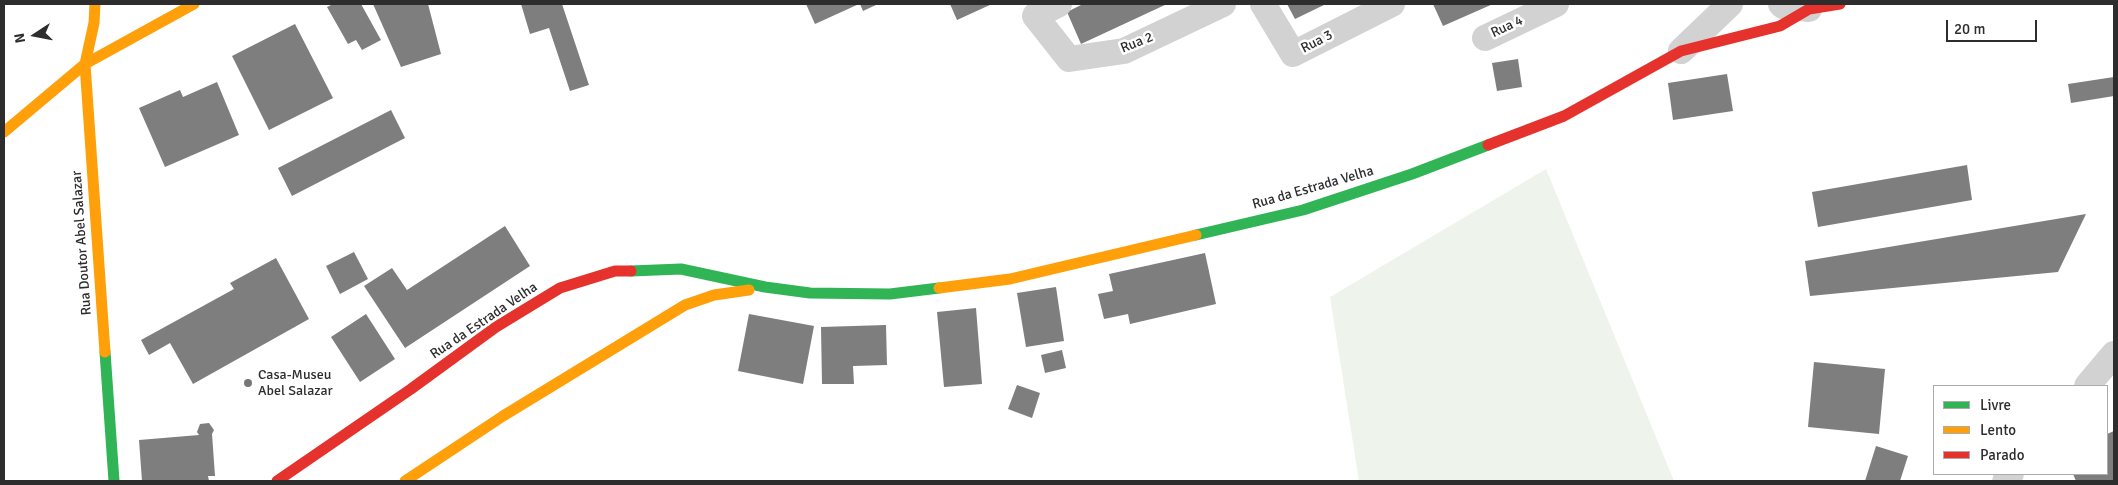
<!DOCTYPE html>
<style>
body{margin:0}
#map{position:relative;width:2118px;height:485px;overflow:hidden;background:#fff;font-family:Signika,sans-serif}
canvas{display:block}
.frame{position:absolute;inset:0;border:5px solid #2d2d2d;pointer-events:none}
.legend{position:absolute;left:1933px;top:385px;width:175px;height:90px;box-sizing:border-box;background:#fff;border:1px solid #ababab;margin:0;padding:6px 9px;list-style:none;font-size:15px;color:#2d2d2d}
.legend li{display:flex;align-items:center;gap:10px;height:25px}
.legend b{width:25px;border:1px solid #ababab}
.north{position:absolute;left:10px;top:10px;width:50px;height:50px;-webkit-text-stroke:4px #fff;paint-order:stroke;rotate:259deg;font-size:14px;font-weight:700;line-height:20px;text-align:center;color:#2d2d2d}
.north::after{content:'';display:block;margin:auto;width:18px;height:22px;background:#2d2d2d;clip-path:polygon(50% 0,100% 100%,50% 72%,0 100%)}
.scale{position:absolute;left:1946px;top:20px;width:91px;height:22px;box-sizing:border-box;border:2px solid #2d2d2d;border-top:0;padding-left:6px;font-size:15px;line-height:18px;white-space:nowrap;color:#2d2d2d;-webkit-text-stroke:4px #fff;paint-order:stroke}
</style>
<div id="map">
<canvas width="2118" height="485"></canvas>
<div class="frame"></div>
<ul class="legend">
<li><b style="height:6px;background:#30b455"></b>Livre</li>
<li><b style="height:6px;background:#ff9f0a"></b>Lento</li>
<li><b style="height:6px;background:#e5322d"></b>Parado</li>
</ul>
<div class="north">N</div>
<div class="scale">20 m</div>
</div>
<script>
const g = document.querySelector('canvas').getContext('2d');
g.lineJoin = 'round';
function fillPath(path, color) {
  g.fillStyle = color;
  g.fill(path, 'evenodd');
}
function poly(rows) {
  const path = new Path2D();
  for (const r of rows) {
    path.moveTo(r[0], r[1]);
    for (let i = 2; i < r.length; i += 2) path.lineTo(r[i], r[i + 1]);
  }
  return path;
}
function stroke(path, color, width, dash) {
  g.strokeStyle = color;
  g.lineWidth = width;
  g.lineCap = dash ? 'butt' : 'round';
  g.setLineDash(dash || []);
  g.stroke(path);
}
function write(font, color, halo, rows, align = 'center') {
  g.font = font + ' Signika,sans-serif';
  g.lineWidth = 5;
  g.setLineDash([]);
  g.textBaseline = 'middle';
  g.strokeStyle = halo;
  g.fillStyle = color;
  for (const [text, x, y, turn = 0] of rows) {
    g.save();
    g.translate(x, y);
    g.rotate((+turn || 0) * Math.PI / 180);
    g.textAlign = isNaN(turn) ? turn : align;
    if (halo) g.strokeText(text, 0, 0);
    g.fillText(text, 0, 0);
    g.restore();
  }
}
fillPath(poly([
 [1546,169,1674,481,1359,481,1330,297]
]), '#eef3eb');
fillPath(poly([
 [333,4,361,4,381,40,362,50,356,40,348,44,327,7],
 [373,4,428,4,441,54,401,67],
 [521,4,562,4,589,85,570,91,549,28,530,34],
 [806,4,859,4,815,24],
 [860,4,878,4,863,11],
 [950,4,992,4,957,20],
 [1083,4,1167,4,1081,44,1067,12],
 [1287,4,1326,4,1295,19],
 [1433,4,1493,4,1443,26],
 [295,24,333,98,269,130,232,56],
 [1518,59,1522,87,1497,91,1492,63],
 [1727,74,1733,111,1673,120,1668,83],
 [2114,77,2114,96,2071,103,2068,84],
 [217,82,239,135,165,167,139,108,180,90,183,97],
 [391,110,405,138,292,196,278,168],
 [1967,165,1972,200,1818,227,1812,192],
 [2086,214,2058,272,1810,296,1805,261],
 [505,226,530,266,405,348,364,286,392,268,407,290],
 [354,252,368,279,340,294,326,266],
 [1205,253,1216,304,1130,324,1128,314,1104,319,1098,294,1113,291,1109,274],
 [276,258,309,319,193,384,170,343,149,355,141,340,234,289,230,283],
 [1056,287,1064,341,1026,347,1017,293],
 [976,308,982,384,944,387,937,312],
 [366,314,395,359,360,382,331,337],
 [749,314,814,326,803,384,738,371],
 [886,325,887,365,853,366,854,384,822,384,821,327],
 [1062,350,1066,368,1045,373,1041,355],
 [1814,362,1885,369,1879,434,1808,427],
 [1017,385,1040,393,1032,418,1008,409],
 [209,423,214,430,212,434,215,476,208,476,209,481,142,481,139,440,199,435,197,432,200,424],
 [2114,431,2114,481,2076,481,2073,474,2107,474,2107,434],
 [1876,446,1908,456,1900,481,1865,481]
]), '#7e7e7e');
stroke(poly([
 [1059,4,1035,16,1069,59,1124,51,1223,4],
 [1263,4,1293,54,1392,4],
 [1781,4,1783,6,1809,9],
 [1485,38,1556,4],
 [1681,51,1730,4],
 [2087,386,2114,354],
 [2005,481,2011,474]
]), '#d2d2d2', 26);
stroke(poly([
 [1196,235,1303,210,1412,174,1488,145],
 [631,271,681,269,765,287,810,293,890,294,939,288],
 [105,352,114,481]
]), '#30b455', 11);
stroke(poly([
 [95,4,94,23,85,64,105,352],
 [4,132,85,64,194,4],
 [939,288,1010,279,1196,235],
 [405,481,503,416,685,305,714,295,749,290]
]), '#ff9f0a', 11);
stroke(poly([
 [1488,145,1564,116,1681,51,1780,26,1809,9,1840,4],
 [277,481,411,389,496,327,560,288,615,271,631,271]
]), '#e5322d', 11);
for (const [x, y, r, color] of [
 [248,383,5,"#767676"]
]) {
  const dot = new Path2D();
  dot.arc(x, y, r, 0, 2 * Math.PI);
  g.fillStyle = color;
  g.fill(dot);
  stroke(dot, '#fff', 2);
}
write('14px', '#2d2d2d', '#fff', [
 ["Rua 4",1507,27,-25],
 ["Rua 3",1317,42,-27],
 ["Rua 2",1137,43,-22],
 ["Rua da Estrada Velha",1313,188,-16],
 ["Rua Doutor Abel Salazar",82,243,-94],
 ["Rua da Estrada Velha",484,321,-34]
]);
write('14px', '#2d2d2d', '#fff', [
 ["Casa-Museu",258,375],
 ["Abel Salazar",258,391]
], 'left');
</script>
